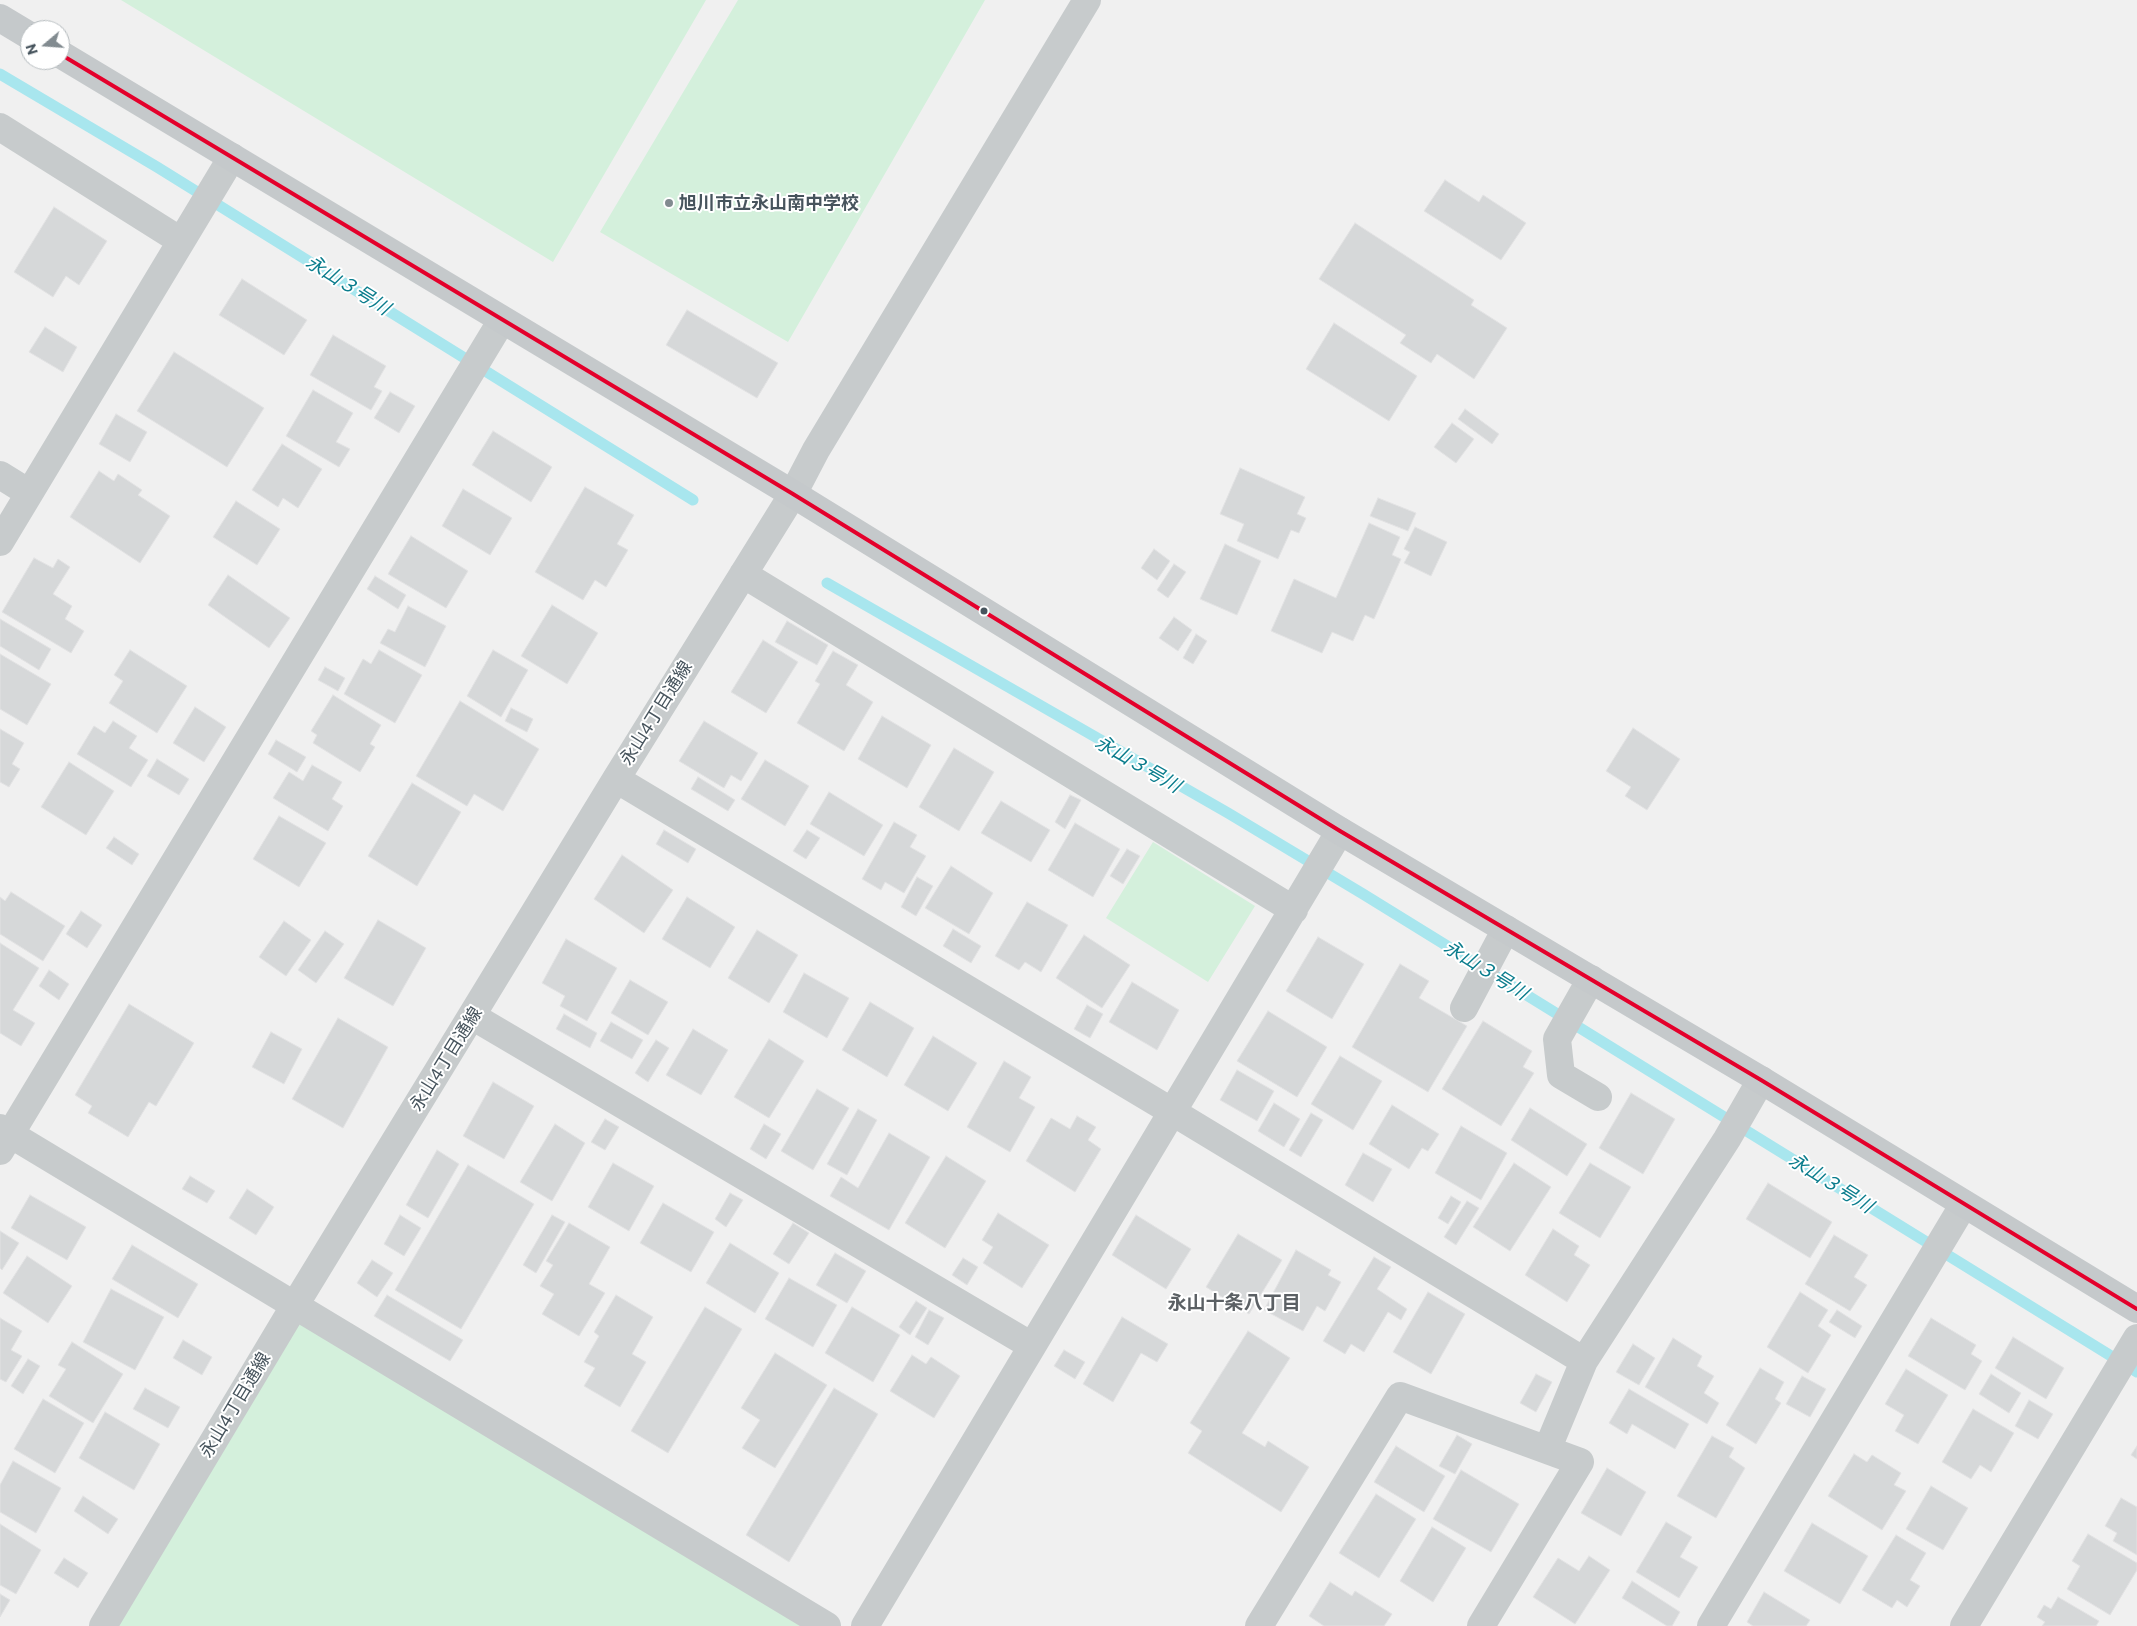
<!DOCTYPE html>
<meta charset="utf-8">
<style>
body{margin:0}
#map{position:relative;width:2137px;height:1626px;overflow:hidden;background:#f0f0f0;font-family:Commissioner,sans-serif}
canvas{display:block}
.north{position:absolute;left:20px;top:20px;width:50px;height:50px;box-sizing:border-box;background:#fff;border:1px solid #b5bbbe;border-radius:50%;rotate:252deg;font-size:14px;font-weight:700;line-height:20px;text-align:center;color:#47545d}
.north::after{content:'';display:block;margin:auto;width:18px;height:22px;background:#828b90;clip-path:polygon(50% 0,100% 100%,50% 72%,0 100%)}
</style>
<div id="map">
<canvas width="2137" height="1626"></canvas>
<div class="north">N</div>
</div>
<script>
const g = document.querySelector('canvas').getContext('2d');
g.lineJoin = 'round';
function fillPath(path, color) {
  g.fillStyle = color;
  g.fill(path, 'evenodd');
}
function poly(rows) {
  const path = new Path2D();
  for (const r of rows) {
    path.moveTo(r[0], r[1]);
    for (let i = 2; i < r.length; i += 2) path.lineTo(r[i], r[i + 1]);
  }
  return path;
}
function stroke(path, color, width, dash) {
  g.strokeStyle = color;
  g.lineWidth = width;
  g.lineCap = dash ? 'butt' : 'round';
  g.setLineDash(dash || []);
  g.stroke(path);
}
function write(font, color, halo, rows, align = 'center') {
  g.font = font + ' Commissioner,"Noto Sans JP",sans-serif';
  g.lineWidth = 4;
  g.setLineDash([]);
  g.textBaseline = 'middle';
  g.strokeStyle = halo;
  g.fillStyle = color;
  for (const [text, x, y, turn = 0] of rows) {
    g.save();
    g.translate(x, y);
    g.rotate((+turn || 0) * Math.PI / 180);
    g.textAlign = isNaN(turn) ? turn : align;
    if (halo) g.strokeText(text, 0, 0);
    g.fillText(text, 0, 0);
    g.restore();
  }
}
fillPath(poly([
 [121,0,706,0,553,262],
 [738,0,985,0,788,342,600,232],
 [1153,842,1255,906,1208,982,1106,918],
 [295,1305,827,1626,103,1626]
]), '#d4f0dc');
stroke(poly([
 [0,74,157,167,693,500],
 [827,583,1228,813,1363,894,2137,1372]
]), '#a8e6ee', 11);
const building = poly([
 [1445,180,1479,202,1483,195,1526,223,1501,260,1424,211,1445,180],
 [54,207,107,241,79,285,66,276,53,297,14,272,54,207],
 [1355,223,1474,300,1471,305,1507,328,1474,379,1437,354,1431,363,1400,343,1406,335,1319,279,1355,223],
 [242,279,307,320,284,355,219,315,242,279],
 [687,310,778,363,757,398,666,345,687,310],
 [1334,323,1417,376,1389,421,1306,369,1334,323],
 [45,327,77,347,63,372,29,352,45,327],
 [333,335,386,366,374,387,382,391,371,410,310,375,333,335],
 [174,352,264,408,227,467,137,411,174,352],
 [313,390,353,413,336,442,350,449,339,467,286,436,313,390],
 [390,392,415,406,399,433,374,418,390,392],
 [1465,409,1499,434,1492,444,1458,419,1465,409],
 [116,414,147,432,130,462,99,444,116,414],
 [1452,423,1474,439,1456,463,1434,447,1452,423],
 [493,431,552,467,531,502,472,465,493,431],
 [282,444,322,469,298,508,283,498,278,507,252,490,282,444],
 [1240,468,1305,497,1297,514,1306,518,1299,533,1291,530,1278,559,1237,541,1244,524,1220,514,1240,468],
 [99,471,114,481,118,474,142,490,138,495,170,516,140,563,70,517,99,471],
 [585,487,634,515,617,544,628,550,606,587,595,580,583,600,535,572,585,487],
 [463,489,512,518,490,555,442,526,463,489],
 [1378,498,1416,513,1408,531,1370,516,1378,498],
 [236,501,280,529,257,565,213,537,236,501],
 [1369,523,1400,537,1392,555,1401,559,1374,619,1365,615,1353,641,1332,632,1322,653,1271,631,1294,579,1336,598,1369,523],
 [1415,527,1447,542,1431,576,1404,563,1410,552,1404,549,1415,527],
 [411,536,468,571,446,608,388,574,411,536],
 [1225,544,1261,561,1237,615,1200,599,1225,544],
 [1154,549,1170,561,1157,580,1141,568,1154,549],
 [34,558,53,568,58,559,70,567,53,594,72,606,65,619,84,631,71,653,2,612,34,558],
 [1174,564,1186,572,1168,598,1157,590,1174,564],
 [228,575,290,618,269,648,208,605,228,575],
 [375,576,406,595,398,609,367,589,375,576],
 [552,605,598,633,567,684,521,656,552,605],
 [408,606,446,626,425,667,380,643,388,629,395,632,408,606],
 [1174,617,1192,630,1178,651,1159,638,1174,617],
 [0,619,51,649,39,670,0,646,0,619],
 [787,621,828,645,817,665,775,642,787,621],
 [1196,634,1207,641,1193,664,1183,658,1196,634],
 [763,640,798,662,766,713,731,692,763,640],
 [130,650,187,686,157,733,109,703,123,681,114,675,130,650],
 [379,650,422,675,395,723,344,694,363,659,371,664,379,650],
 [493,650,528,670,501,717,467,696,493,650],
 [833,651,858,665,846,685,873,702,844,751,797,723,820,684,815,681,833,651],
 [0,654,51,684,27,725,0,709,0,654],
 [325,667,345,678,338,691,318,680,325,667],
 [333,695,381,725,370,744,375,747,360,772,313,743,317,735,311,731,333,695],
 [460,701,539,749,503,811,474,794,467,806,416,776,460,701],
 [195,707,226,727,204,762,173,743,195,707],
 [511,708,533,719,527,732,505,721,511,708],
 [882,716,931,745,907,788,858,759,882,716],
 [113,721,137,736,129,748,148,760,131,787,77,754,94,726,105,733,113,721],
 [704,721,758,753,741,781,731,775,724,788,679,761,704,721],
 [1633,728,1680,759,1647,810,1625,796,1631,787,1606,771,1633,728],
 [0,729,24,743,12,764,20,769,9,787,0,782,0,729],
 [276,740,306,757,297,772,268,754,276,740],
 [954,748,994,772,959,831,919,807,954,748],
 [157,759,189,779,179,795,147,776,157,759],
 [765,760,809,786,785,826,741,799,765,760],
 [69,762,114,791,86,835,41,807,69,762],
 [312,765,342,782,332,799,343,806,328,831,273,798,289,772,303,781,312,765],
 [698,777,735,800,728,811,691,789,698,777],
 [412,783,461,812,417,886,368,856,412,783],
 [829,792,883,825,864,856,810,824,829,792],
 [1070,795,1081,800,1065,829,1055,822,1070,795],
 [1001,801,1050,830,1031,862,981,833,1001,801],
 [279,816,326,843,299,887,253,859,279,816],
 [894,822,917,835,910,847,926,856,904,893,885,882,881,890,862,879,894,822],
 [1075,823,1120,849,1093,897,1048,870,1075,823],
 [664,830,696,849,688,863,656,844,664,830],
 [807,830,820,838,806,859,793,851,807,830],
 [114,837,139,854,132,865,106,848,114,837],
 [1127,849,1140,856,1123,884,1110,876,1127,849],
 [622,855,673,890,644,933,594,899,622,855],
 [951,866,993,893,969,934,925,908,951,866],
 [917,877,933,886,916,916,901,907,917,877],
 [11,892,65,926,43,961,0,934,0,897,5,901,11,892],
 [687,897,735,927,710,968,662,939,687,897],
 [1027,902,1068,925,1041,972,1025,962,1019,970,995,956,1027,902],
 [81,911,102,925,87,948,66,934,81,911],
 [378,920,426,948,393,1006,344,978,378,920],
 [284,921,311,940,286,976,259,957,284,921],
 [953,929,981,946,971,963,943,946,953,929],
 [757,930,798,955,769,1003,728,978,757,930],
 [325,931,344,944,316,983,298,970,325,931],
 [1084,935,1130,965,1102,1008,1056,978,1084,935],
 [1318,937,1364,964,1332,1019,1286,991,1318,937],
 [566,939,617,968,587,1021,560,1006,565,996,542,983,566,939],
 [0,943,39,968,13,1010,35,1023,21,1046,0,1033,0,943],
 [1400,964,1429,981,1419,998,1467,1026,1428,1092,1352,1047,1400,964],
 [49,970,69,984,59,1000,39,986,49,970],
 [804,973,849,998,827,1038,783,1012,804,973],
 [630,980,668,1002,648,1035,611,1013,630,980],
 [1132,982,1179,1010,1157,1050,1109,1022,1132,982],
 [870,1002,914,1028,887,1077,842,1050,870,1002],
 [129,1004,194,1043,156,1106,149,1102,128,1137,88,1113,92,1106,75,1095,129,1004],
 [1087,1005,1103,1014,1090,1038,1074,1029,1087,1005],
 [1268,1011,1327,1047,1297,1097,1237,1061,1268,1011],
 [564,1014,597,1033,590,1048,556,1029,564,1014],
 [338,1018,388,1047,343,1128,292,1099,338,1018],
 [1483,1021,1532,1051,1523,1067,1534,1073,1501,1126,1442,1089,1483,1021],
 [611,1022,643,1040,632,1059,600,1041,611,1022],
 [693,1029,728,1050,701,1095,666,1075,693,1029],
 [271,1032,302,1049,284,1084,252,1067,271,1032],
 [933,1036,977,1063,948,1111,904,1085,933,1036],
 [769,1039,804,1061,769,1118,734,1097,769,1039],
 [656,1040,669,1048,648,1082,635,1073,656,1040],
 [1340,1056,1382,1081,1353,1130,1311,1104,1340,1056],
 [1004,1061,1031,1077,1019,1098,1035,1107,1010,1152,967,1127,1004,1061],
 [1237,1070,1274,1091,1257,1121,1220,1100,1237,1070],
 [493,1082,534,1106,504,1159,463,1136,493,1082],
 [817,1089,849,1108,813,1170,781,1151,817,1089],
 [1631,1093,1675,1119,1643,1174,1599,1148,1631,1093],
 [1274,1103,1300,1119,1284,1147,1258,1131,1274,1103],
 [1392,1105,1439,1134,1428,1151,1422,1148,1409,1169,1369,1144,1392,1105],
 [1530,1108,1587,1144,1567,1176,1511,1140,1530,1108],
 [858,1109,877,1120,847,1175,827,1164,858,1109],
 [1311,1113,1323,1120,1301,1157,1289,1150,1311,1113],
 [1077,1116,1096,1127,1088,1140,1101,1149,1075,1192,1026,1161,1051,1118,1070,1129,1077,1116],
 [605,1119,619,1127,605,1150,591,1142,605,1119],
 [555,1124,585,1143,552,1201,520,1182,555,1124],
 [764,1124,781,1134,766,1159,750,1149,764,1124],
 [1461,1126,1507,1153,1481,1200,1435,1173,1461,1126],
 [889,1133,930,1157,889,1230,830,1196,841,1177,858,1188,889,1133],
 [437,1150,459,1164,428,1218,406,1205,437,1150],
 [1363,1153,1392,1169,1373,1202,1345,1185,1363,1153],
 [946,1156,986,1181,945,1248,905,1223,946,1156],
 [613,1163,654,1186,629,1231,588,1207,613,1163],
 [1514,1163,1551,1187,1510,1251,1473,1227,1514,1163],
 [1590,1163,1631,1187,1600,1238,1559,1213,1590,1163],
 [468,1165,534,1204,461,1329,395,1290,468,1165],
 [190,1176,215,1191,207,1203,182,1189,190,1176],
 [1768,1183,1832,1222,1810,1258,1746,1219,1768,1183],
 [247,1189,274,1207,256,1235,229,1218,247,1189],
 [730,1193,743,1200,726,1227,715,1219,730,1193],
 [30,1195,86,1227,67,1260,11,1228,30,1195],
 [1451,1196,1461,1202,1448,1224,1438,1218,1451,1196],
 [1467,1201,1479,1208,1456,1245,1444,1237,1467,1201],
 [663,1203,714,1232,691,1272,640,1243,663,1203],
 [998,1213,1049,1245,1022,1288,983,1263,993,1247,982,1240,998,1213],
 [400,1215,421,1228,404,1256,384,1244,400,1215],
 [552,1215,565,1222,536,1273,523,1265,552,1215],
 [1136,1215,1191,1249,1166,1289,1112,1255,1136,1215],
 [569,1223,610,1247,589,1284,605,1293,579,1336,542,1314,554,1294,540,1286,553,1265,546,1261,569,1223],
 [793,1223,809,1233,789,1264,773,1254,793,1223],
 [1553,1229,1579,1246,1574,1255,1590,1265,1567,1302,1525,1275,1553,1229],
 [0,1231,19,1243,2,1270,0,1268,0,1231],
 [1238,1234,1282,1260,1249,1314,1206,1287,1238,1234],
 [1834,1235,1868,1255,1854,1277,1867,1285,1850,1311,1805,1284,1834,1235],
 [730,1243,779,1273,755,1313,706,1283,730,1243],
 [132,1245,198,1284,178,1318,112,1279,132,1245],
 [1296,1250,1331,1270,1328,1275,1341,1282,1325,1311,1317,1306,1303,1331,1264,1310,1296,1250],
 [835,1253,866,1271,847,1303,816,1285,835,1253],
 [27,1256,72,1286,48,1323,3,1293,27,1256],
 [1374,1257,1391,1267,1377,1289,1407,1309,1401,1320,1388,1312,1364,1352,1351,1344,1345,1354,1323,1341,1374,1257],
 [963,1258,978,1267,967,1285,952,1275,963,1258],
 [372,1260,393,1273,377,1297,357,1283,372,1260],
 [789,1278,837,1305,813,1347,765,1319,789,1278],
 [111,1289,164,1317,135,1370,83,1342,111,1289],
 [1428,1292,1465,1314,1431,1374,1393,1352,1428,1292],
 [1800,1292,1828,1310,1818,1326,1831,1335,1808,1373,1767,1347,1800,1292],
 [387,1295,463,1340,450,1361,374,1316,387,1295],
 [616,1295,653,1317,632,1354,646,1362,620,1407,584,1386,595,1368,584,1362,599,1336,594,1332,616,1295],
 [916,1301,927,1308,910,1335,899,1327,916,1301],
 [705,1307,742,1329,668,1453,631,1431,705,1307],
 [852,1307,900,1335,873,1382,825,1353,852,1307],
 [929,1310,944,1318,928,1345,915,1337,929,1310],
 [1837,1310,1862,1326,1855,1338,1829,1322,1837,1310],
 [1122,1317,1168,1344,1157,1362,1141,1353,1113,1402,1083,1384,1122,1317],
 [0,1318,22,1331,11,1350,22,1356,6,1382,0,1379,0,1318],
 [1931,1318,1976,1345,1971,1354,1982,1361,1965,1390,1908,1356,1931,1318],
 [1248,1331,1290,1358,1242,1433,1265,1447,1268,1441,1309,1467,1281,1512,1188,1453,1202,1431,1190,1423,1248,1331],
 [2013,1337,2064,1368,2046,1399,1995,1368,2013,1337],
 [1673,1338,1702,1356,1697,1366,1714,1376,1704,1393,1719,1403,1707,1424,1645,1387,1673,1338],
 [183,1340,212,1357,202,1375,173,1358,183,1340],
 [72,1342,123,1374,93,1423,49,1396,66,1369,58,1365,72,1342],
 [1633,1344,1655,1358,1639,1385,1616,1372,1633,1344],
 [1064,1350,1085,1362,1075,1379,1054,1366,1064,1350],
 [775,1353,827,1385,775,1468,742,1448,760,1420,741,1408,775,1353],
 [912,1355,926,1364,931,1357,960,1376,934,1418,890,1391,912,1355],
 [28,1359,40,1366,23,1394,11,1386,28,1359],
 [1760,1368,1784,1382,1775,1399,1781,1403,1756,1444,1726,1425,1760,1368],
 [1906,1369,1948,1395,1918,1444,1895,1431,1904,1415,1885,1404,1906,1369],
 [1536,1374,1552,1382,1536,1412,1520,1403,1536,1374],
 [1991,1374,2021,1393,2009,1413,1979,1394,1991,1374],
 [1802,1376,1826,1389,1810,1417,1786,1404,1802,1376],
 [145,1388,180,1407,168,1428,133,1409,145,1388],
 [834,1388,878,1414,789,1562,746,1535,834,1388],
 [1629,1389,1689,1424,1675,1449,1632,1424,1627,1434,1609,1423,1629,1389],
 [43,1399,84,1423,55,1473,14,1449,43,1399],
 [2029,1400,2053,1414,2038,1439,2015,1426,2029,1400],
 [1973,1409,2014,1433,1991,1472,1980,1465,1971,1479,1942,1462,1973,1409],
 [105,1412,160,1444,134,1490,79,1458,105,1412],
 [1457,1435,1472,1444,1455,1474,1439,1466,1457,1435],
 [1712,1436,1734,1448,1729,1457,1745,1468,1716,1518,1677,1496,1712,1436],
 [1396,1446,1445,1476,1424,1512,1374,1482,1396,1446],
 [2137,1446,2137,1459,2131,1455,2137,1446],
 [1854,1454,1867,1462,1872,1455,1901,1473,1894,1485,1906,1491,1882,1530,1828,1496,1854,1454],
 [13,1461,61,1488,36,1533,0,1512,0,1485,13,1461],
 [1607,1468,1646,1492,1621,1536,1581,1513,1607,1468],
 [1461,1470,1519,1504,1491,1552,1433,1519,1461,1470],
 [1931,1486,1968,1508,1943,1550,1906,1529,1931,1486],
 [1376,1494,1416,1519,1379,1578,1339,1553,1376,1494],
 [83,1496,118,1519,108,1534,74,1511,83,1496],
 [2121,1498,2137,1507,2137,1555,2113,1541,2117,1533,2105,1526,2121,1498],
 [1666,1522,1692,1537,1680,1557,1698,1567,1679,1598,1636,1572,1666,1522],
 [1812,1523,1868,1556,1840,1604,1784,1571,1812,1523],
 [0,1524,41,1550,16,1594,0,1585,0,1524],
 [1432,1527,1466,1548,1433,1602,1400,1581,1432,1527],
 [2088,1534,2137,1563,2137,1570,2110,1615,2067,1589,2080,1566,2072,1561,2088,1534],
 [1896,1535,1926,1553,1910,1580,1920,1586,1907,1607,1897,1600,1892,1608,1862,1590,1896,1535],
 [1589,1556,1610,1570,1575,1624,1533,1597,1558,1558,1579,1571,1589,1556],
 [64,1558,88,1573,78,1588,54,1573,64,1558],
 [1632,1581,1680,1612,1672,1626,1667,1626,1622,1598,1632,1581],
 [1330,1582,1352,1596,1355,1591,1392,1614,1384,1626,1324,1626,1309,1616,1330,1582],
 [1764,1592,1810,1620,1806,1626,1753,1626,1747,1622,1764,1592],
 [0,1594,10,1600,0,1617,0,1594],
 [2058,1597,2099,1621,2096,1626,2042,1626,2045,1622,2037,1617,2044,1605,2051,1609,2058,1597]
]);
fillPath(building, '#d6d8d9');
stroke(building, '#e2e2e3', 1);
stroke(poly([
 [0,127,181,241],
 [0,475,29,493],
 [0,542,232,157],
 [743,574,1294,910],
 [616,779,1171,1111,1584,1361,1727,1139,1761,1080],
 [1591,979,1557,1039,1561,1075,1598,1097],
 [1464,1008,1506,929],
 [472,1016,1032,1346],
 [0,1128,827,1626],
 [0,1151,502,320],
 [1547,1450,1584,1361],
 [103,1626,295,1305,616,779,793,494,816,450,1087,0],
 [865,1626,1340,831],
 [1259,1626,1400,1396,1580,1462,1481,1626],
 [1711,1626,1964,1204],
 [1964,1626,2137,1338]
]), '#c7cbcc', 28);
stroke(poly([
 [0,18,30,36],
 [60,54,793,494,1340,831,1761,1080,2137,1309]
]), '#c5c9cb', 28);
stroke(poly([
 [60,54,793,494,1340,831,1761,1080,2137,1309]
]), '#e4002b', 4);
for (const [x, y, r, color] of [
 [669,203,5,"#828b90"],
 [984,611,4.5,"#47545d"]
]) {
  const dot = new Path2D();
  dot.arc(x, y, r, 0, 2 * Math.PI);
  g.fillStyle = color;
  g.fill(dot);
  stroke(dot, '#fff', 2);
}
write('bold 18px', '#47545d', '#fff', [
 ["旭川市立永山南中学校",679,203]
], 'left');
write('18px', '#47545d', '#fff', [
 ["永山4丁目通線",656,713,-58],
 ["永山4丁目通線",446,1059,-58],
 ["永山4丁目通線",235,1405,-59]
]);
write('italic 19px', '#0b7d8d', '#fff', [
 ["永山３号川",348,285,32],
 ["永山３号川",1138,764,30],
 ["永山３号川",1486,970,32],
 ["永山３号川",1831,1183,32]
]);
write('bold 19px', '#5b6064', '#fff', [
 ["永山十条八丁目",1234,1303]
]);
</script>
